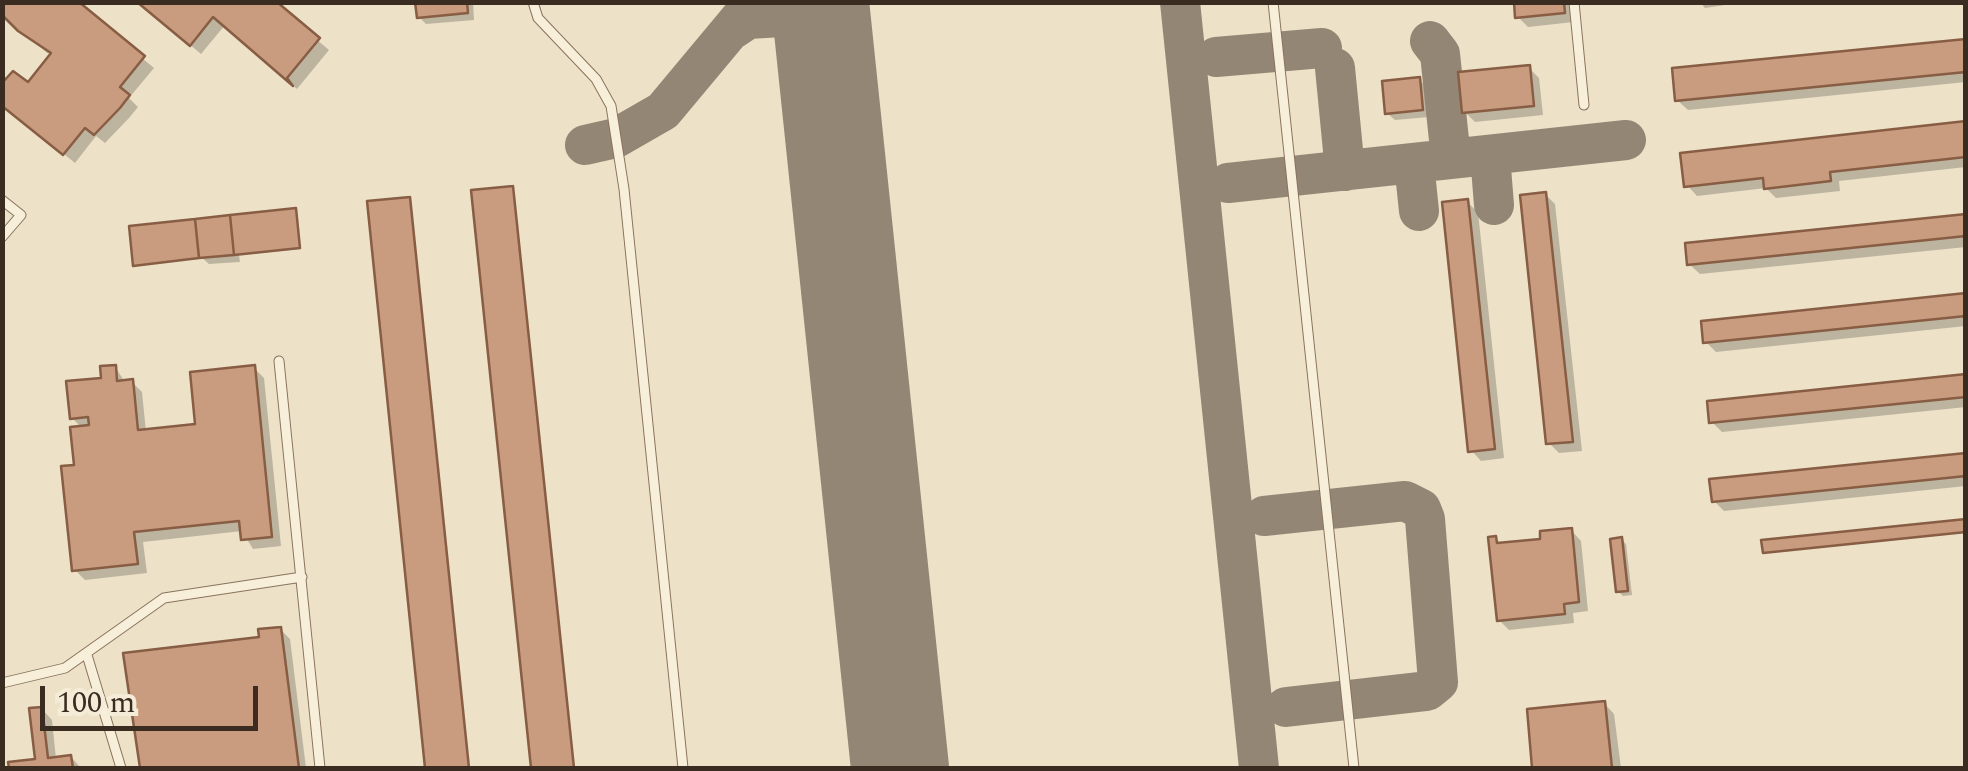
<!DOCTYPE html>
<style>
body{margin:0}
#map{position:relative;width:1968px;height:771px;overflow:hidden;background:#ede1c8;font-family:Spectral,serif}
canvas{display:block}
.frame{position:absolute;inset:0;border:5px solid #3a2c21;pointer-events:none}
.scale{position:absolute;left:40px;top:686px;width:218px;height:45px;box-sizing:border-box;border:5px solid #3a2c21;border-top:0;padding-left:12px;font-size:30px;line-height:35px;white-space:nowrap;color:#3a2c21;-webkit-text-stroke:8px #f5ecd7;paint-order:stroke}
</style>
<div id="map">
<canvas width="1968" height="771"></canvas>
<div class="frame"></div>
<div class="scale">100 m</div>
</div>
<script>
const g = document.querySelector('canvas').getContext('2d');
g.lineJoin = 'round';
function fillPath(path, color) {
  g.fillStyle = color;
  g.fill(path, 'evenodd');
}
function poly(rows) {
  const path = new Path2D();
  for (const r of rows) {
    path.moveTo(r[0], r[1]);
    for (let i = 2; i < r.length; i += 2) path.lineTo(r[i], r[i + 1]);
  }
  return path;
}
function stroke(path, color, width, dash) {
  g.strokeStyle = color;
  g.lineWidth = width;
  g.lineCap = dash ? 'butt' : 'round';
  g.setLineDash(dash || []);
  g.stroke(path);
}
fillPath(poly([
 [75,2,154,68,129,98,138,107,129,118,105,143,96,136,75,163,2,104,28,86,54,54,47,53,2,13],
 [139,2,282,2,278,7,329,50,297,89,225,25,201,54],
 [418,2,473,2,474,20,426,24,419,17],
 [1516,2,1572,2,1574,22,1528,27,1518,17],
 [1700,2,1745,2,1705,8],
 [1966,41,1966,82,1688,110,1677,100],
 [1529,68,1539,78,1543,115,1475,122,1465,112],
 [1419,79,1426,87,1429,117,1395,120,1387,113],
 [1966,124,1966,167,1839,181,1840,191,1776,198,1766,188,1697,196,1687,185],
 [513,188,514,190,574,768,533,768,473,192],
 [1545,194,1555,204,1582,451,1559,453,1549,443],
 [411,201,469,768,428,768,370,204],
 [1467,202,1478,212,1504,458,1481,461,1471,450],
 [295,211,301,249,239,255,240,262,209,264,199,255,199,259,136,265],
 [1966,216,1966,247,1700,274,1689,264],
 [1966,296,1966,326,1716,352,1706,342],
 [115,367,125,382,132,382,142,392,146,432,198,426,254,368,264,378,281,546,253,549,242,531,143,542,147,573,85,580,75,570,82,428,72,418],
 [1966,377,1966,407,1722,432,1712,422],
 [1966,456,1966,486,1724,511,1714,501],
 [1966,522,1966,532,1765,552],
 [1571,530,1581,541,1588,611,1573,613,1574,623,1509,630,1499,620,1495,538,1502,545,1543,541],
 [1622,540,1626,544,1632,595,1623,596,1618,591],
 [280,629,290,639,306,768,142,768,133,684],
 [1604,703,1614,714,1621,768,1535,768,1529,711],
 [42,709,52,720,56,759,71,757,81,768,11,768,11,764,37,761]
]), '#0003');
stroke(poly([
 [1180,2,1259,768],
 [733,29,748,19,782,17,813,35,825,61],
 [1430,41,1440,54,1451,159],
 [1216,57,1322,48],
 [1335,68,1345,171],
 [585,145,616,138,663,111,754,2],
 [1490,155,1494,205],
 [1414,163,1419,211],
 [1228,183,1626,140],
 [1264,516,1405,501,1421,509,1425,519,1438,682,1427,691,1286,707]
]), '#948674', 40);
stroke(poly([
 [820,2,900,768]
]), '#948674', 98);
const building = poly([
 [2,2,79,2,145,56,120,87,130,95,120,108,94,135,85,128,63,155,2,106,2,83,13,71,28,82,51,53,18,31,2,15,2,2],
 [137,2,277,2,320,38,287,78,293,86,213,17,190,46,137,2],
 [415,2,467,2,468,13,417,18,415,2],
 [1514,2,1564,2,1565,13,1515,18,1514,2],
 [1966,39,1966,72,1675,101,1672,68,1966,39],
 [1530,65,1534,106,1462,113,1458,72,1530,65],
 [1420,77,1423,110,1385,114,1382,81,1420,77],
 [1966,121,1966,157,1830,172,1831,181,1764,189,1763,178,1684,187,1680,153,1966,121],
 [513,186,574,768,531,768,471,190,513,186],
 [1546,192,1573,442,1546,444,1520,195,1546,192],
 [410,197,469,768,425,768,367,201,410,197],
 [1468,199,1495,449,1468,452,1442,202,1468,199],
 [296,208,300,248,234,255,230,215,296,208],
 [1966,214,1966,236,1687,265,1685,243,1966,214],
 [230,215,234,255,199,258,195,219,230,215],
 [195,219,199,258,133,266,129,226,195,219],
 [1966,293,1966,316,1703,343,1701,321,1966,293],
 [116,365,117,381,133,379,138,430,195,424,190,372,255,365,272,537,241,540,239,521,134,532,138,564,72,571,61,466,74,465,70,427,89,425,88,417,70,419,66,381,101,378,100,366,116,365],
 [1966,374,1966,397,1709,423,1707,401,1966,374],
 [1966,453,1966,476,1712,502,1709,479,1966,453],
 [1966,519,1966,532,1763,553,1761,540,1966,519],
 [1572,528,1579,602,1564,604,1565,614,1497,621,1488,537,1496,536,1497,543,1540,539,1540,531,1572,528],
 [1622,537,1628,591,1616,592,1610,539,1622,537],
 [281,627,299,768,140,768,123,653,259,637,258,629,281,627],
 [1605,701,1612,768,1532,768,1527,709,1605,701],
 [42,707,48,758,71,755,73,768,9,768,8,762,35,759,29,708,42,707]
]);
fillPath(building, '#ca9c7f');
stroke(building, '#875d44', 2.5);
const service = poly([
 [533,2,538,18,596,79,611,106,624,189,683,768],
 [1273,2,1354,768],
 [1574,2,1584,105],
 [2,200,21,215,2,237],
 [279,361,320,768],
 [87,655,121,768],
 [2,683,65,668,164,598,302,577]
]);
stroke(service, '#89735d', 11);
stroke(service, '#f8efdb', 9);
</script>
